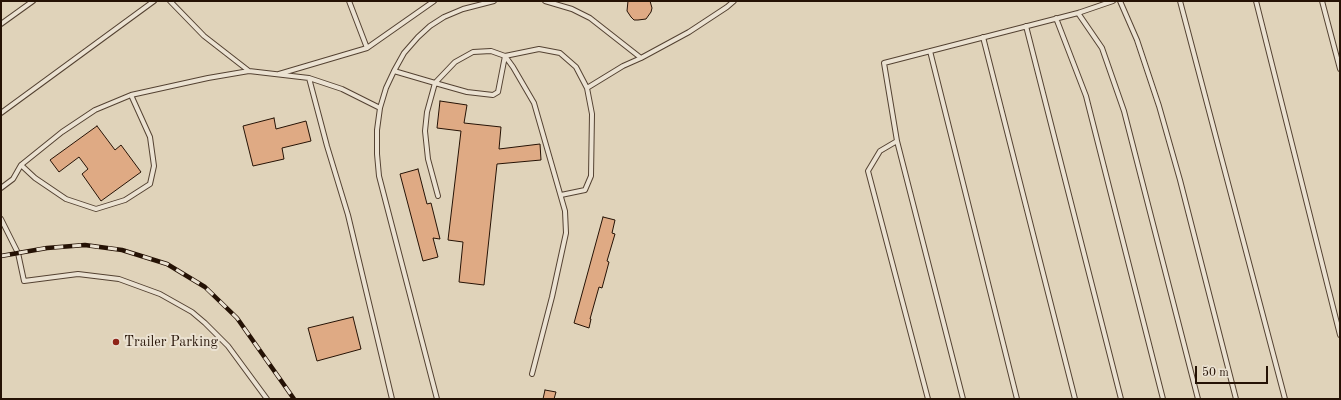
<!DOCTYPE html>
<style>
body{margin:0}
#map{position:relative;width:1341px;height:400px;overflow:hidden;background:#e0d3ba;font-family:"Old Standard TT",serif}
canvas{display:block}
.frame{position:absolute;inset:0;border:2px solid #251205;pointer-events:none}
.scale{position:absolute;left:1195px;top:366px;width:73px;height:18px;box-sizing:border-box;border:2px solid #251205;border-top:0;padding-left:5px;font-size:12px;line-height:14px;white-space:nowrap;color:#251205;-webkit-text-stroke:3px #ebe2d2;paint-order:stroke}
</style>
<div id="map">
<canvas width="1341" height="400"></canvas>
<div class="frame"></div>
<div class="scale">50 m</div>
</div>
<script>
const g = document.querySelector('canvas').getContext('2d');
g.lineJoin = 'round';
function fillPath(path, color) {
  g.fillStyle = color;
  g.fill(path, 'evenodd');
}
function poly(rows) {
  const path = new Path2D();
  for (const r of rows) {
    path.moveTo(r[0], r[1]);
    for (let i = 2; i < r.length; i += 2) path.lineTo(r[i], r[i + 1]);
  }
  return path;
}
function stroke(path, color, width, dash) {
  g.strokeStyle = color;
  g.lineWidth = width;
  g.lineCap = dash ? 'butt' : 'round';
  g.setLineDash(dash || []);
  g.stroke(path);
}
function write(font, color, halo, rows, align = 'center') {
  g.font = font + ' "Old Standard TT",serif';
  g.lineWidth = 4;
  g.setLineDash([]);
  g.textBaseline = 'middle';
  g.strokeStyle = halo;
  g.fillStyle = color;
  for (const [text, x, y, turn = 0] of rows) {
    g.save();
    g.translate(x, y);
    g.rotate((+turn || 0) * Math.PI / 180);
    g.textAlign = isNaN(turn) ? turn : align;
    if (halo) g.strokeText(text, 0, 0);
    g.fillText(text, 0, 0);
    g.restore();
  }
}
const building = poly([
 [628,1,650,1,652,8,651,12,646,19,638,20,634,20,631,17,627,11,628,1],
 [440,101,467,105,464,123,501,127,499,149,540,144,541,160,497,164,484,285,459,282,463,242,448,240,461,131,437,128,440,101],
 [274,118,276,129,306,121,311,141,282,148,284,159,253,166,243,126,274,118],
 [97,126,115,150,121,145,141,172,101,201,82,174,88,169,79,157,59,172,50,160,97,126],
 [418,169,427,204,431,203,440,239,433,238,438,257,423,261,400,174,418,169],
 [603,217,615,220,612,233,615,234,607,261,609,262,602,288,599,287,590,319,591,319,589,328,574,323,603,217],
 [353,317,361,349,317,361,308,328,353,317],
 [545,390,556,392,554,399,543,399,545,390]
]);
fillPath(building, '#dfaa84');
stroke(building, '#251205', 1);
const service = poly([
 [170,1,204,36,249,71],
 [349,1,367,48],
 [545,1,572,9,590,18,641,58,689,32,727,7,734,1],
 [1120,1,1137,40,1159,106,1180,180,1236,399],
 [1180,1,1285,399],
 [1256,1,1340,335],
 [1322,1,1340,69],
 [1078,13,1102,48,1124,111,1198,399],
 [1056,18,1086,96,1163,399],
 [1,24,33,1],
 [1026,26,1121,399],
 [983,37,1075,399],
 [930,51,1017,399],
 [394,71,435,83,455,62,473,52,491,51,505,56,513,67,534,103,565,211,566,233,552,297,532,374],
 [279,74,367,48,434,1],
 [309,78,327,146,348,215,392,399],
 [587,88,623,66,641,58],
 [1,113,154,1],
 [897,141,880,151,868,171,928,399],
 [21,165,35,178,66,199,96,209,125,200,150,184,154,166,150,137,131,95],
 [1,188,13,179,21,165,62,132,95,110,131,95,208,78,249,71,309,78,342,89,380,108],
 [438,196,428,159,425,131,427,112,435,83,467,92,493,95,498,92,505,56,539,49,560,53,576,67,587,88,592,114,591,176,585,190,561,195],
 [1,219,18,253,24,281,78,274,119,279,160,294,192,312,205,323,228,346,267,399],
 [437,399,379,176,377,154,377,130,380,108,386,88,394,71,404,53,418,37,430,26,444,17,463,9,494,1],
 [963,399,897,141,884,63,1078,13,1113,1]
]);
stroke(service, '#544232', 6);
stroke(service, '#ebe2d2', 4);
const rail = poly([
 [1,256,47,248,85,245,122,250,167,264,205,287,237,318,294,399]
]);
stroke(rail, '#251205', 4.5);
stroke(rail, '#ebe2d2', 3, [9]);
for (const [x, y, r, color] of [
 [116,342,4,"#8f2418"]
]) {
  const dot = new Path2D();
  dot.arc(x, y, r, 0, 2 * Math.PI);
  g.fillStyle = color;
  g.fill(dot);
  stroke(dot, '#ebe2d2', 1.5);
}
write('14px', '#251205', '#ebe2d2', [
 ["Trailer Parking",124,342]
], 'left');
</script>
